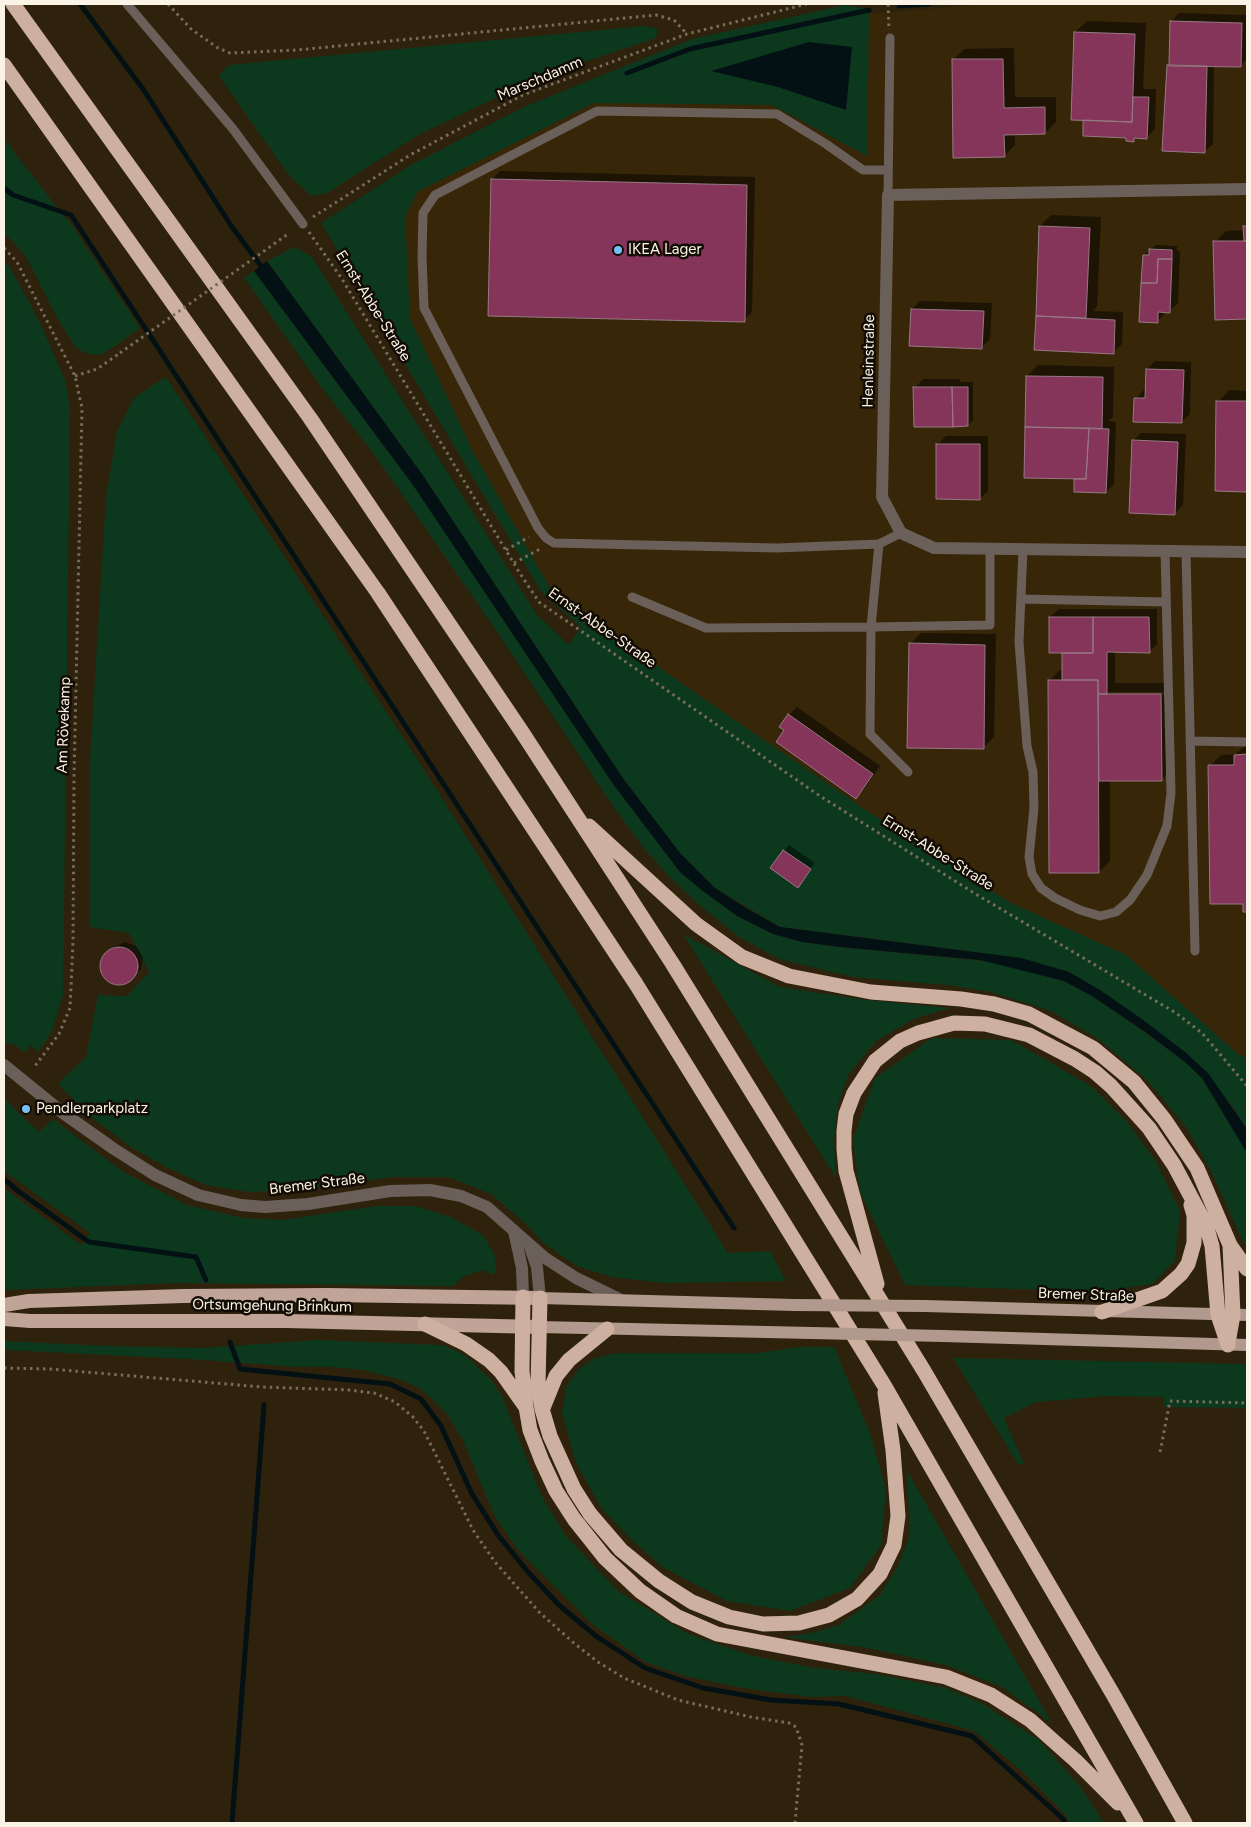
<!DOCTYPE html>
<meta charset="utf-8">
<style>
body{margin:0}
#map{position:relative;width:1251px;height:1827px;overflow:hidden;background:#2f220c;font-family:Figtree,sans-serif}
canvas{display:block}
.frame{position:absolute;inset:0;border:5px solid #fbf3e5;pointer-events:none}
</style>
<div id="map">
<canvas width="1251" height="1827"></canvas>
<div class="frame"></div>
</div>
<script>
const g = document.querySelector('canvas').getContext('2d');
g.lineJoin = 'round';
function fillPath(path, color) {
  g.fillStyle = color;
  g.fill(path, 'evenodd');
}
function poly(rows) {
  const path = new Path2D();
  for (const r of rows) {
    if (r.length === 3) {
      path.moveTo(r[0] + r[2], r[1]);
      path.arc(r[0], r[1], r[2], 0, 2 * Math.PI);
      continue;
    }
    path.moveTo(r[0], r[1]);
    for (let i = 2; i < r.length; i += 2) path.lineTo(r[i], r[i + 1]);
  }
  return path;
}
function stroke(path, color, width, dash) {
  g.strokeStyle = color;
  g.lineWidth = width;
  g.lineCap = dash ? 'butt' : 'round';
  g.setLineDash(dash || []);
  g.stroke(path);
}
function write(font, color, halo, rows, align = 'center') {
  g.font = font + ' Figtree,sans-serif';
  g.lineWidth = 5;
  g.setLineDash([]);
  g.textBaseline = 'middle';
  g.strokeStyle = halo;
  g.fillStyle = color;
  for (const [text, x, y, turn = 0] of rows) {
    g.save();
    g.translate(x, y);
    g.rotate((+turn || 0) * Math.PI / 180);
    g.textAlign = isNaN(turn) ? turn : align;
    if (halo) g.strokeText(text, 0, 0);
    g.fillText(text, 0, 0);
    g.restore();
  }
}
fillPath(poly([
 [985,4,1247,4,1247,1058,1238,1054,1126,955,1009,902,863,808,638,654,551,590,472,450,410,318,405,217,417,192,594,103,772,105,867,156,869,14]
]), '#372608');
fillPath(poly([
 [845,5,863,8,869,14,867,156,772,105,594,103,417,192,405,217,410,318,472,450,551,590,687,687,863,808,1009,902,1126,955,1238,1054,1247,1058,1247,1129,1230,1103,1185,1052,1103,992,1069,972,1021,958,780,927,715,888,680,853,622,777,424,477,267,261,294,247,312,257,537,615,569,645,581,627,542,593,321,223,411,165,526,106,692,39],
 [644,26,658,29,656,38,542,76,418,135,327,193,311,196,288,174,219,76,229,65],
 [4,139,62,214,69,221,140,328,112,348,99,355,87,354,76,348,60,323,26,257,4,232],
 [4,260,10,267,41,325,65,380,70,408,63,996,51,1033,38,1052,30,1044,26,1053,14,1044,11,1045,7,1043,4,1046],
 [254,271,413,485,613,784,680,872,703,891,737,916,773,934,802,942,840,947,993,962,1064,981,1092,996,1147,1034,1185,1062,1202,1078,1247,1153,1247,1250,1211,1171,1186,1127,1146,1079,1097,1038,1051,1011,991,992,948,985,853,977,779,959,739,937,698,904,669,877,643,847,610,802,493,626,374,454,325,392,244,278],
 [166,377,416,757,728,1253,770,1251,786,1281,665,1283,611,1277,577,1266,542,1242,526,1224,491,1194,449,1177,391,1177,297,1190,249,1192,206,1185,168,1168,131,1147,91,1117,58,1084,86,1057,98,995,127,996,149,972,129,933,90,927,89,899,90,759,106,498,117,431,135,397],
 [683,934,780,987,866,1000,950,1008,916,1018,877,1040,848,1075,838,1104,834,1138,836,1178],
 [932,1038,1011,1040,1091,1086,1127,1122,1156,1161,1180,1211,1175,1261,1152,1284,1099,1292,905,1285,860,1192,853,1140,875,1078],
 [4,1099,39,1132,53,1119,122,1171,187,1205,243,1218,282,1220,377,1206,415,1206,451,1217,483,1235,495,1256,496,1271,493,1275,483,1270,464,1276,453,1286,175,1283,4,1290,4,1188,81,1245,90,1233,4,1171],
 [318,1340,440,1345,453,1349,466,1356,491,1380,502,1396,541,1495,565,1535,618,1591,688,1634,753,1656,815,1668,876,1674,946,1688,983,1704,1039,1740,1079,1785,1104,1823,1070,1823,1065,1814,1023,1772,974,1731,846,1696,811,1697,743,1688,685,1676,646,1662,592,1624,518,1550,495,1517,462,1438,446,1413,421,1389,402,1380,363,1370,332,1367,297,1367,189,1359,4,1350,4,1341,109,1346,203,1348],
 [799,1347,834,1347,870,1433,886,1489,881,1545,850,1588,790,1611,727,1601,664,1568,634,1542,602,1509,576,1463,562,1413,566,1387,579,1369,593,1359,617,1353,759,1353],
 [953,1358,1247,1364,1247,1408,1164,1407,1164,1397,1106,1396,1036,1402,1004,1418,1024,1464,1018,1464],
 [907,1471,1052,1723,1002,1687,946,1665,868,1648,784,1637,812,1633,839,1625,880,1595,898,1566,910,1535]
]), '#0c391e');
fillPath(poly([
 [809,42,852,47,846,110,778,87,711,71],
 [267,261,424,477,622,777,680,853,715,888,746,908,780,927,1021,958,1069,972,1103,992,1146,1022,1185,1052,1208,1073,1247,1129,1247,1153,1202,1078,1185,1062,1147,1033,1092,996,1064,981,980,960,840,947,802,942,773,934,737,916,703,891,680,872,613,784,413,485,254,271]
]), '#031115');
fillPath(poly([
 [1179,13,1247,15,1247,59,1240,66,1214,65,1213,144,1204,152,1168,66,1170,64,1171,22],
 [1087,21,1146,23,1143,89,1156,89,1155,129,1147,137,1137,137,1134,140,1085,121,1075,32],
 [1014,48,1015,97,1056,97,1056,122,1045,133,1015,134,1015,145,1004,156,953,60,964,49],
 [500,171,755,177,752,312,744,320,492,179],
 [1051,215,1101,217,1097,306,1093,311,1123,312,1122,344,1114,352,1036,349,1040,226],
 [1247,224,1247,318,1216,318,1215,242,1226,231,1245,230,1245,227],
 [1156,245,1177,246,1177,251,1180,251,1178,303,1169,311,1166,311,1157,322,1144,255],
 [920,301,992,303,990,339,982,347,912,309],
 [1155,361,1191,362,1190,414,1182,422,1135,399,1144,390,1146,390,1147,369],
 [1038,365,1114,367,1113,417,1108,421,1116,422,1114,484,1106,492,1075,491,1076,477,1027,376],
 [923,379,960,379,960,382,973,382,973,420,968,425,915,388],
 [1229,390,1247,391,1247,490,1217,490,1218,402],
 [1141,433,1186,434,1183,505,1175,514,1133,441],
 [946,436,988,436,988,491,979,499,938,444],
 [1059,609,1157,609,1157,644,1149,652,1115,651,1115,683,1172,683,1173,768,1161,780,1110,780,1110,861,1099,872,1049,681,1060,670,1063,670,1063,652,1050,617],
 [1107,692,1168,692,1168,695,1104,695],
 [921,633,996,634,994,737,983,748,910,644],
 [797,707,880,766,864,789,856,797,786,730,789,715],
 [1247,744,1247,911,1244,911,1244,902,1210,766,1221,755,1236,754],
 [789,845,815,863,798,886,784,851],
 [125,942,136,946,143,957,141,969,125,983,113,983,103,976,101,963,107,952,113,947]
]), '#0007');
stroke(poly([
 [80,4,143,89,232,227,264,270],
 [899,6,929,4],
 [627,73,690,49,869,10],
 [4,188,13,195,71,215,734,1228],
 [4,1179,18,1191,89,1242,196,1257,206,1280],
 [230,1342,240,1369,390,1384,421,1399,441,1426,472,1494,498,1535,528,1572,560,1606,596,1636,645,1668,703,1688,771,1700,839,1704,972,1736,1063,1819,1065,1823],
 [232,1823,264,1405]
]), '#031115', 5);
const building = poly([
 [1170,21,1242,23,1241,67,1169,66,1170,21],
 [1074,32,1135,34,1132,122,1071,120,1074,32],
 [952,59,1003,59,1004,108,1045,107,1045,134,1004,135,1005,157,953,158,952,59],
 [1167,65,1207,66,1205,153,1162,151,1167,65],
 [1133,97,1149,97,1147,139,1134,138,1134,142,1126,141,1126,138,1083,136,1083,120,1132,122,1133,97],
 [491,179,747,185,745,322,488,316,491,179],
 [1039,226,1090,228,1086,318,1036,316,1039,226],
 [1243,226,1247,226,1247,241,1244,241,1243,226],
 [1213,241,1247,241,1247,319,1215,320,1213,241],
 [1149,249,1172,250,1172,259,1158,259,1157,283,1141,283,1143,255,1149,255,1149,249],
 [1158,259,1172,259,1170,313,1158,312,1158,323,1139,322,1141,283,1157,283,1158,259],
 [911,309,984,311,982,349,909,346,911,309],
 [1036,316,1115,320,1114,354,1034,350,1036,316],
 [1146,369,1184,370,1182,423,1133,422,1134,398,1145,398,1146,369],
 [1026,376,1103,377,1102,429,1025,427,1026,376],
 [913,387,952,387,953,427,914,427,913,387],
 [952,387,968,387,968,426,953,427,952,387],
 [1216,401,1247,401,1247,492,1215,491,1216,401],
 [1025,427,1089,428,1086,479,1024,478,1025,427],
 [1089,428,1109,429,1106,493,1074,492,1074,479,1086,479,1089,428],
 [1132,440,1178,442,1175,515,1129,513,1132,440],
 [936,444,980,444,980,500,936,499,936,444],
 [1049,617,1093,617,1093,653,1049,653,1049,617],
 [1093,617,1149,617,1150,653,1107,652,1107,694,1098,694,1098,680,1062,680,1062,653,1093,653,1093,617],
 [909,643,985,645,984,749,907,748,909,643],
 [1048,680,1098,680,1099,873,1049,873,1048,680],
 [1098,694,1161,694,1162,781,1099,781,1098,694],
 [788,714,873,774,856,799,776,742,784,730,779,727,788,714],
 [1247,754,1247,912,1243,912,1243,904,1210,904,1208,765,1234,765,1234,755,1247,754],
 [783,850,811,869,798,888,770,868,783,850],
 [119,966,19]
]);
fillPath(building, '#843559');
stroke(building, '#977984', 1);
stroke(poly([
 [168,4,191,29,218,48,230,53,297,50,656,15,674,20,687,34],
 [888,4,889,28],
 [313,217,410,155,523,95,687,34,807,4],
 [309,232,342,279,519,572,539,602,820,796,974,893,1176,1013,1202,1033,1247,1086],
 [4,248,17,262,75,376,82,408,74,777,73,943,70,1008,59,1034,35,1066],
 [75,376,97,369,120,353],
 [506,550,529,537],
 [514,563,542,548],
 [4,1368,50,1369,262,1387,349,1390,374,1393,395,1402,413,1417,424,1431,473,1530,495,1562,540,1613,575,1644,598,1662,624,1678,678,1700,751,1717,789,1723,796,1727,802,1745,795,1823],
 [1160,1452,1170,1401,1247,1403]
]), '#786d5a', 3, [2.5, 4]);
stroke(poly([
 [127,4,233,129,303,224],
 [888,170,863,170,826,144,777,114,597,111,435,195,423,213,422,257,424,308,538,528,546,538,554,543,777,548,879,544,901,533],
 [888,195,890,38],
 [879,544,871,627,990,625,990,548],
 [1023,549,1019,642,1027,746,1033,772,1034,808,1029,857,1032,874,1041,888,1055,898,1080,910,1100,916,1116,912,1130,900,1147,875,1167,826,1171,793,1165,551],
 [1186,552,1195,951],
 [632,597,706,628,871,627,870,734,908,772],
 [1021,599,1166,602],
 [1190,741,1247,742]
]), '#6b5f59', 9);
stroke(poly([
 [1247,189,888,195,882,497,901,533,934,548,1247,552]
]), '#6b5f59', 12);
stroke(poly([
 [4,1065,63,1113,114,1149,155,1175,198,1195,241,1205,265,1207,308,1204,390,1191,430,1190,461,1196,487,1207,545,1258,576,1278,619,1299],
 [514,1231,522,1268,523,1297],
 [530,1247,537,1267,540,1298]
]), '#6b5f59', 12);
stroke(poly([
 [540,1298,794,1305],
 [925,1306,1247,1315],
 [539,1327,812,1333],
 [943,1336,1247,1345]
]), '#b1998d', 12);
stroke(poly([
 [4,1305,29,1301,183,1296,328,1295,540,1298],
 [4,1319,30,1321,287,1321,539,1327]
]), '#c0a497', 14);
stroke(poly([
 [13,4,310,418,522,732,672,963,924,1371,1114,1696,1185,1823],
 [4,65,378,593,636,984,884,1385,1136,1823],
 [589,826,696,924,742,957,789,976,871,992,961,999,994,1004,1029,1014,1093,1048,1134,1082,1164,1119,1197,1168,1230,1245,1247,1269],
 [877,1284,846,1171,844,1149,844,1131,846,1114,854,1093,875,1061,900,1041,918,1033,954,1023,985,1024,1029,1035,1075,1059,1095,1072,1111,1086,1149,1128,1174,1165,1206,1225,1212,1246,1218,1315,1228,1345],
 [523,1297,522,1371,526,1407,530,1430,542,1461,556,1491,574,1519,605,1558,640,1591,676,1616,717,1634,946,1677,991,1695,1030,1720,1076,1761,1118,1803],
 [540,1298,538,1385,542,1409,550,1436,574,1489,590,1514,621,1550,659,1581,692,1602,729,1617,763,1624,799,1623,829,1615,857,1599,880,1574,894,1545,898,1516,893,1450,885,1393],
 [1102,1312,1162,1291,1181,1274,1188,1264,1194,1243,1194,1215,1191,1205],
 [425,1324,466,1344,489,1360,501,1372,525,1406],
 [1228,1343,1233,1315,1230,1245],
 [543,1408,556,1376,569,1360,607,1329]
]), '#ceb0a1', 15);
stroke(poly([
 [120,353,288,234]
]), '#786d5a', 3, [2.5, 4]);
stroke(poly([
 [794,1305,925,1306],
 [812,1333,943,1336]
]), '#b1998d', 12);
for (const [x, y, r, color] of [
 [618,250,5,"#76c0f7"],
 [26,1109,5,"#76c0f7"]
]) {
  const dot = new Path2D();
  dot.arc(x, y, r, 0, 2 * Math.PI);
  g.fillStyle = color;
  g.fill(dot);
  stroke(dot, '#120c04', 2);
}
write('15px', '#fbf3e5', '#120c04', [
 ["Marschdamm",540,79,-23],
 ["Ernst-Abbe-Straße",373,306,58],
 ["Henleinstraße",869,361,-89],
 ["Ernst-Abbe-Straße",602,628,35],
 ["Am Rövekamp",64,725,-88],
 ["Ernst-Abbe-Straße",938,853,32],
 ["Bremer Straße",317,1184,-7],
 ["Bremer Straße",1086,1295,2],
 ["Ortsumgehung Brinkum",272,1306,1]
]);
write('15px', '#fbf3e5', '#120c04', [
 ["IKEA Lager",628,250],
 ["Pendlerparkplatz",36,1109]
], 'left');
</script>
